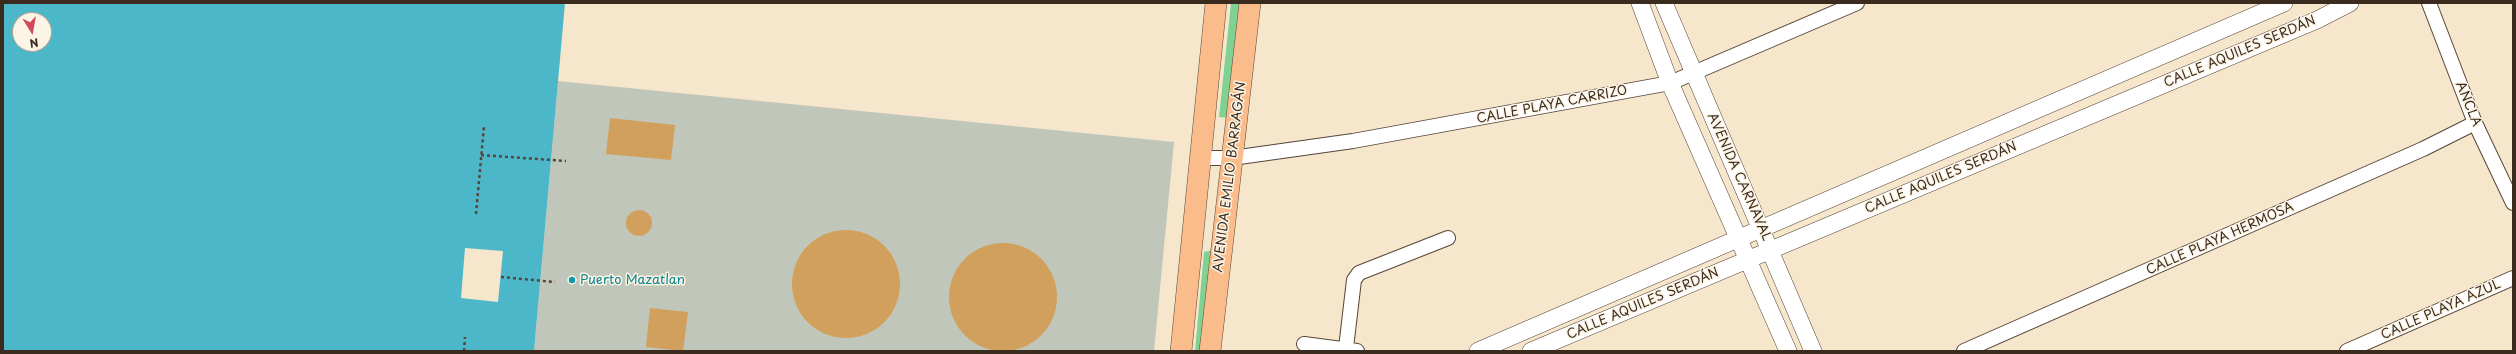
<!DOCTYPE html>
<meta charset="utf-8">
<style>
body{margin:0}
#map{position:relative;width:2516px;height:354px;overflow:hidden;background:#f5e6cc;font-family:"Playpen Sans",sans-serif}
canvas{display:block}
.frame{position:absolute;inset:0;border:4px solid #3b2a1e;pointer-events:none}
.north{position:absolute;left:12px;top:12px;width:40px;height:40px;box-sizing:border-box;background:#fcf5e5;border:1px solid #afa495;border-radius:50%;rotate:169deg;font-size:11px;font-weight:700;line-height:16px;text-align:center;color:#3b2a1e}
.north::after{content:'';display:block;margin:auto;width:14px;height:18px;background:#d1495b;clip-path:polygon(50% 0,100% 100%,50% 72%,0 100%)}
</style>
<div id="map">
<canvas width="2516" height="354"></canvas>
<div class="frame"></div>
<div class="north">N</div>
</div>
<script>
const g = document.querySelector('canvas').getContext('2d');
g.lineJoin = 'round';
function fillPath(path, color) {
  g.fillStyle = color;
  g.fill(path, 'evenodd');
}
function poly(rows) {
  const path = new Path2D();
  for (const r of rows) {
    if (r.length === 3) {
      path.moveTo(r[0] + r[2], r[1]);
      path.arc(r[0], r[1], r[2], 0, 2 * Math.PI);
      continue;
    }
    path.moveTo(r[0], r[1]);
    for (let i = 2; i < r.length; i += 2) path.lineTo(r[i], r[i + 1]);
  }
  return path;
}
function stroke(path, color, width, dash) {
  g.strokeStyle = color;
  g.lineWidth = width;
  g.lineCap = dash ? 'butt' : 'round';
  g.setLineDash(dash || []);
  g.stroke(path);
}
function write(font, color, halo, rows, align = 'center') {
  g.font = font + ' "Playpen Sans",sans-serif';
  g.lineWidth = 3;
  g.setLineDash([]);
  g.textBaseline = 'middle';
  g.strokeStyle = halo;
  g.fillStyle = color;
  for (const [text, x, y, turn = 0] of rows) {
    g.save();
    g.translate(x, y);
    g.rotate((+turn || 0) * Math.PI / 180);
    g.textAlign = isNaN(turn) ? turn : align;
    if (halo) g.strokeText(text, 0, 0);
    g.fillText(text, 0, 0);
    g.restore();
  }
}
fillPath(poly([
 [558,81,1174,142,1154,351,534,351]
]), '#c1c6ba');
fillPath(poly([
 [1231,3,1242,3,1230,118,1219,117],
 [1214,250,1206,351,1195,351,1204,252]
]), '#81d192');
fillPath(poly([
 [3,3,565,3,534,351,3,351],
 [20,20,44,20,44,44,20,44]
]), '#4db7ca');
fillPath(poly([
 [465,248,503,251,498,302,461,298]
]), '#f5e6cc');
fillPath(poly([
 [610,118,675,125,671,160,606,154],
 [639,223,13],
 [846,284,54],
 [1003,297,54],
 [650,308,688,312,683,351,646,347]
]), '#d1a05d');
const minor = poly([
 [2429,3,2475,123,2513,203],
 [1201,158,1232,158,1353,141,1670,83,1857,3],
 [1304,344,1357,351],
 [1346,348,1354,280,1359,273,1448,238],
 [1964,351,2423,149,2475,123],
 [2347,351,2513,278]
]);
const tertiary = poly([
 [1640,3,1670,83,1788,351],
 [1664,3,1813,351],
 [1478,351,2284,3],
 [1531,351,2317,20,2350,3]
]);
const primary = poly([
 [1181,351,1216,3],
 [1210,351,1250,3]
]);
stroke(minor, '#574638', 16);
stroke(tertiary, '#574638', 18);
stroke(primary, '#574638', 22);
stroke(poly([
 [481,155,566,161],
 [476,214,484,126],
 [501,277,555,282],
 [464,351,465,337]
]), '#574638', 2.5, [3, 3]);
stroke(minor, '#fff', 14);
stroke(tertiary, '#fff', 17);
stroke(primary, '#f9bc8a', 21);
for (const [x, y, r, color] of [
 [572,280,4,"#0f9aa8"]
]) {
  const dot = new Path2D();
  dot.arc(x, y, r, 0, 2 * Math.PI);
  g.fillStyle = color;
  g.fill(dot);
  stroke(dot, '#fcf5e5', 1.5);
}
write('13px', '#3b2a1e', '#fcf5e5', [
 ["CALLE AQUILES SERDÁN",2240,52,-23],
 ["ANCLA",2468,104,68],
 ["CALLE PLAYA CARRIZO",1552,105,-11],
 ["AVENIDA EMILIO BARRAGÁN",1230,177,-83],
 ["AVENIDA CARNAVAL",1739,177,66],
 ["CALLE AQUILES SERDÁN",1941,178,-23],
 ["CALLE PLAYA HERMOSA",2220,239,-24],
 ["CALLE AQUILES SERDÁN",1643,304,-23],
 ["CALLE PLAYA AZUL",2441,310,-24]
]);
write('13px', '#0d838f', '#fcf5e5', [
 ["Puerto Mazatlan",580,280]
], 'left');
</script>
